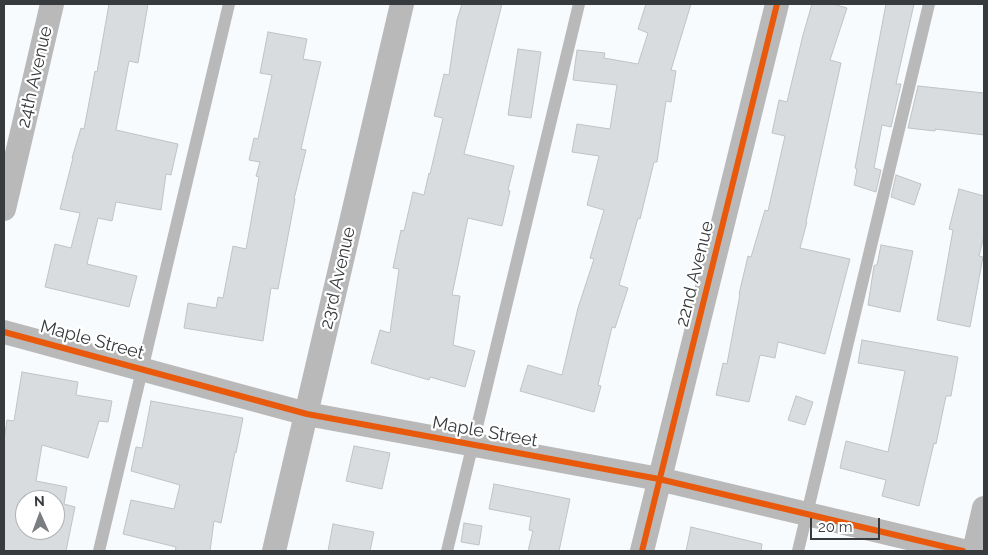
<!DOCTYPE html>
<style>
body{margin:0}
#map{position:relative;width:988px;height:555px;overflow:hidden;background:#f8fbfd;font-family:Raleway,sans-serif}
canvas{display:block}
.frame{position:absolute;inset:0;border:5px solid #373b3e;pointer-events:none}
.north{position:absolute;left:15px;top:490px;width:50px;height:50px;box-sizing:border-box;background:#fff;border:1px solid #afb1b2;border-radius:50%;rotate:358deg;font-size:14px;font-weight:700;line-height:20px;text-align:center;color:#373b3e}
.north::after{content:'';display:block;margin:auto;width:18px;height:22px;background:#7b7e81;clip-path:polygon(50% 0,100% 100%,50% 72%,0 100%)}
.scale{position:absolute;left:810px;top:518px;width:70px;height:22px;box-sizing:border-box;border:2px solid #373b3e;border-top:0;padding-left:6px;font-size:15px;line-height:18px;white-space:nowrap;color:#373b3e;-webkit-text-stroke:4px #fff;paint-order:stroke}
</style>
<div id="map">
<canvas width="988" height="555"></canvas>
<div class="frame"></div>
<div class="north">N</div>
<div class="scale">20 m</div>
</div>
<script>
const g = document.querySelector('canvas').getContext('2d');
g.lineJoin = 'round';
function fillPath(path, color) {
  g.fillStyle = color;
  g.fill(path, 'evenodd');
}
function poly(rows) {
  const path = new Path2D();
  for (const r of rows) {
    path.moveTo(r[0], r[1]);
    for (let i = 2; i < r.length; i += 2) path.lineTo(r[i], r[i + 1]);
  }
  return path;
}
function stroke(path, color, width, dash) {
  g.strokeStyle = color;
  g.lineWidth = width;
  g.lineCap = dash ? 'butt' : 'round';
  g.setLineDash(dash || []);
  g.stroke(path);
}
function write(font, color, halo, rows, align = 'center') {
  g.font = font + ' Raleway,sans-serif';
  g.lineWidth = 4.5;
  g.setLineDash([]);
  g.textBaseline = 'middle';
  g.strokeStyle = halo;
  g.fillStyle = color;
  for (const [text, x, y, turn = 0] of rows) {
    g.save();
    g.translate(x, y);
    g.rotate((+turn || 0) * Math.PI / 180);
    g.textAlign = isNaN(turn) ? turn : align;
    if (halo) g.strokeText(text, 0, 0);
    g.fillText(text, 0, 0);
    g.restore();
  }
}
const building = poly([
 [109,4,148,4,138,63,129,61,116,130,178,144,171,175,166,174,161,210,116,202,112,221,98,218,87,264,137,276,129,307,45,287,55,244,71,248,80,213,60,209,73,158,72,158,81,128,84,129,95,71,97,72,109,4],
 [462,4,502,4,464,154,514,166,508,190,510,191,502,226,468,218,452,295,460,296,453,345,475,351,465,387,430,377,429,380,371,363,380,330,390,333,399,269,393,268,401,230,404,231,413,192,424,195,429,173,430,174,443,118,434,116,444,74,449,75,457,20,462,4],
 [646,4,691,4,671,70,676,71,671,102,666,101,657,162,654,162,640,219,638,218,619,285,628,288,615,328,612,327,598,385,601,386,594,412,520,391,528,365,562,375,578,308,594,259,590,258,604,210,587,205,599,156,572,152,577,124,610,129,617,85,573,80,577,50,605,53,604,58,638,64,648,33,638,29,646,4],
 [812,4,833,4,847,8,830,60,841,63,806,222,807,222,800,248,850,259,825,354,778,342,775,358,760,355,749,402,716,395,723,363,727,364,740,294,739,294,748,256,751,257,765,210,768,211,785,136,772,133,779,100,787,102,803,35,812,4],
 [886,4,914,4,896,84,901,84,891,127,882,125,874,168,881,170,876,192,854,185,857,169,855,168,886,4],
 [268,32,307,39,303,59,321,62,301,149,306,150,294,199,295,199,278,289,271,288,263,341,184,328,188,303,216,308,218,297,223,298,233,246,246,249,259,177,256,176,260,162,249,160,254,138,258,139,272,75,260,73,268,32],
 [518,49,541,52,531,118,508,115,518,49],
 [918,86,984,93,984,135,935,129,935,131,908,128,918,86],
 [896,175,921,184,914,205,891,197,896,175],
 [959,189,984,196,984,236,979,256,983,257,970,327,937,320,953,230,949,229,959,189],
 [881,245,913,251,900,312,868,305,874,266,875,265,877,265,881,245],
 [862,340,958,357,951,396,946,396,936,444,934,443,919,506,882,496,886,480,840,468,846,441,888,452,905,371,858,363,862,340],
 [22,372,78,382,76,395,112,401,108,422,99,421,88,458,42,445,36,481,67,487,64,504,75,507,66,551,4,551,4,440,7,420,14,421,22,372],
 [25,500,55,500,55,530,25,530,25,500],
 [796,396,813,402,805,425,788,420,796,396],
 [151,401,243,418,236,453,235,452,221,523,214,521,210,551,175,551,176,547,123,534,131,500,174,509,180,485,131,471,136,447,142,448,151,401],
 [354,446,390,453,382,489,346,481,354,446],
 [494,484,570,499,559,551,528,551,533,531,529,530,531,517,489,509,494,484],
 [464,523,482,526,479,545,461,542,464,523],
 [333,524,374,532,370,551,328,551,333,524],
 [691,527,762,544,761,551,686,551,691,527]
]);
fillPath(building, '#d9dcde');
stroke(building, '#c0c3c5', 1);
stroke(poly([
 [99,551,229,4],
 [447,551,579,4],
 [798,551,929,4]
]), '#bab9ba', 12);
stroke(poly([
 [4,209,52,4],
 [4,332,307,414,659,479,963,551],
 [274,551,402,4],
 [642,551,777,4],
 [974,551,984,508]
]), '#bab9ba', 24);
stroke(poly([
 [4,332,307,414,659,479,963,551],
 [642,551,777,4]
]), '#e8590c', 6);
write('18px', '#373b3e', '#fff', [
 ["24th Avenue",35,77,-77],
 ["22nd Avenue",695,274,-76],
 ["23rd Avenue",338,278,-77],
 ["Maple Street",92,340,15],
 ["Maple Street",485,432,10]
]);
</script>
